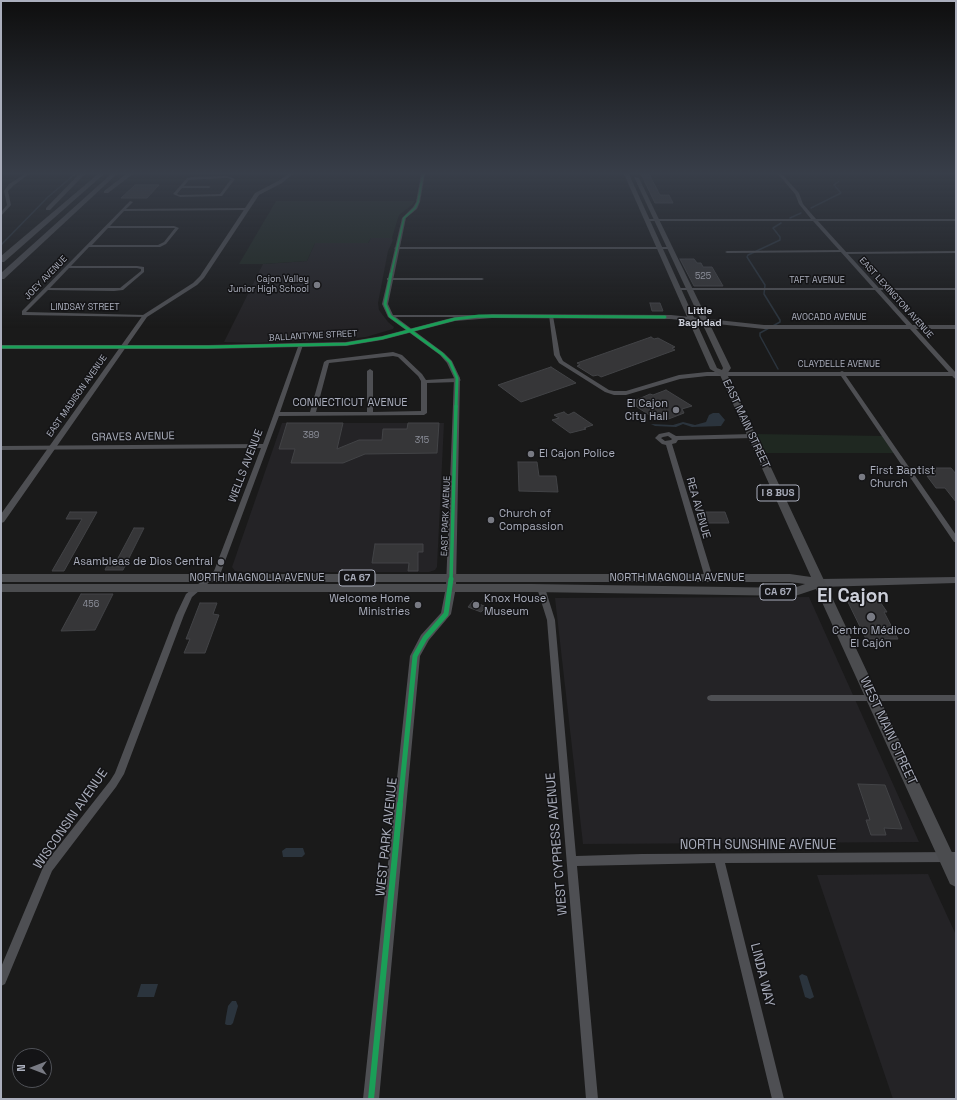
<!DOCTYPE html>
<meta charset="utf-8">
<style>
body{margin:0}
#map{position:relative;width:957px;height:1100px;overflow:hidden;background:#1a1a1a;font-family:"Space Grotesk",sans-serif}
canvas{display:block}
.frame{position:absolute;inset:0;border:2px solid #aaaebc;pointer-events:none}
.north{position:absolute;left:12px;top:1048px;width:40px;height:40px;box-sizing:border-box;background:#141416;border:1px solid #505258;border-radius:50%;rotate:270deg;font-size:11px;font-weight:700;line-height:16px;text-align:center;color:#aaaebc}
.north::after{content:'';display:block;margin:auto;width:14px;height:18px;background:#787a83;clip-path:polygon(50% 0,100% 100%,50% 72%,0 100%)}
</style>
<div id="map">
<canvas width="957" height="1100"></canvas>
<div class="frame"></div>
<div class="north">N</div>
</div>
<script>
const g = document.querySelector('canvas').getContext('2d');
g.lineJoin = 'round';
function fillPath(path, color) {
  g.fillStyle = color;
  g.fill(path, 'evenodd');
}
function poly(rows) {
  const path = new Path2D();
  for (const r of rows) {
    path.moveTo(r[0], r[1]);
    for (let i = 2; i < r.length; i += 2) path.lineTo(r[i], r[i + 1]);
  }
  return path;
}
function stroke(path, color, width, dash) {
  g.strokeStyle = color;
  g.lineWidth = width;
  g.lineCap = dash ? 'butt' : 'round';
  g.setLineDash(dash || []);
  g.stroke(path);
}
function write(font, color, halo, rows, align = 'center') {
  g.font = font + ' "Space Grotesk",sans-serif';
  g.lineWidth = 3;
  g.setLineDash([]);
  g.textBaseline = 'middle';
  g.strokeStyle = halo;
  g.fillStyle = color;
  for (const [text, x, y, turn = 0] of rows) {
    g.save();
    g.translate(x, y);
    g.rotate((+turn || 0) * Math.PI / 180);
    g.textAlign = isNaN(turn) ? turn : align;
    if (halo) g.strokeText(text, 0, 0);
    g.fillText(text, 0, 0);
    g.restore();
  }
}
fillPath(poly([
 [371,238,392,238,393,240,388,251,378,303,379,310,388,322,394,327,393,329,366,337,346,339,254,343,224,342,263,264,307,261,315,243,368,243],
 [282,423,444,423,437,567,435,570,429,572,240,572,235,571,232,567],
 [809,597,919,842,583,844,555,598],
 [928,874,956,935,956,1099,893,1099,817,875]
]), '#242326');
fillPath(poly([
 [276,201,415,201,412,205,399,215,392,238,371,238,368,243,315,243,307,261,263,264,239,264],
 [754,434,884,436,896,453,762,453]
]), '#1f2821');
fillPath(poly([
 [713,413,719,413,725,420,721,426,692,427,683,424,676,427,655,426,651,424,673,425,683,422,695,425,706,422,709,415],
 [286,848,303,848,305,854,302,857,283,857,282,851],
 [802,974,807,976,814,997,810,999,805,997,799,976],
 [141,984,158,984,154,997,137,997],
 [232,1001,236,1001,238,1006,233,1023,231,1025,227,1025,225,1024,226,1017,228,1006]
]), '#2b343d');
stroke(poly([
 [811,208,841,193,834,185,839,181],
 [790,218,801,213],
 [1,245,48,197,75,174],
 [778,369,760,336,760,333,780,322,780,320,764,294,765,285,747,257,748,255,780,240,780,237,773,228,781,223]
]), '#2b343d', 1.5);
const building = poly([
 [641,174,649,174,660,195,669,195,673,203,655,203,641,174],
 [135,185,159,185,147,198,121,198,135,185],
 [680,259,694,259,697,263,701,263,703,267,712,267,723,286,694,286,680,259],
 [650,303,660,303,663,311,652,311,650,303],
 [651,337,654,339,658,338,675,347,672,348,675,350,601,377,598,375,593,376,577,366,580,365,577,363,651,337],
 [551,367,576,383,521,402,498,385,551,367],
 [666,390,692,406,682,409,684,413,666,420,654,418,637,407,634,401,650,394,653,395,666,390],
 [564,412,568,415,574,412,593,425,584,428,586,429,570,433,552,420,559,418,554,415,564,412],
 [287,423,343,423,337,449,359,440,382,440,383,429,407,429,408,423,439,423,437,453,365,454,343,463,291,463,295,449,279,449,287,423],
 [518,462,537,462,539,476,556,476,558,492,519,491,518,462],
 [930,468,951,468,956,474,956,502,945,488,936,488,927,476,936,476,930,468],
 [70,512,97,512,64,571,52,571,82,519,66,519,70,512],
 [700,512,725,512,729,523,704,523,700,512],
 [134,528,144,528,123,570,105,570,109,561,117,560,134,528],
 [375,544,423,544,423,552,418,552,418,571,408,571,409,563,372,563,375,544],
 [850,593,874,593,887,612,884,612,898,639,866,639,846,598,853,598,850,593],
 [81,594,113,594,95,630,61,631,81,594],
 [473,601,486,607,481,612,468,607,473,601],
 [200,603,217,603,213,614,219,615,205,653,184,653,190,639,186,639,200,603],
 [858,784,885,785,902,829,884,828,886,835,871,835,866,820,870,820,858,784]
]);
fillPath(building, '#363638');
stroke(building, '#424346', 1);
fillPath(poly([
 [227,176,235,179,222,196,180,197,173,194,187,178,192,177,227,176],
 [227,178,231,179,220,194,180,195,177,194,182,188,209,188,211,187,209,186,184,186,189,180,227,178],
 [130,201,133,202,126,209,246,208,248,209,246,210,124,211,110,226,174,226,179,228,166,244,160,247,89,247,71,266,137,266,144,267,144,272,123,290,114,291,48,290,26,312,145,315,147,316,147,317,22,315,22,311,130,201],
 [108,228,175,228,164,242,158,245,92,245,108,228],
 [69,268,137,268,141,269,141,271,120,288,50,288,69,268],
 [396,247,669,247,671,248,669,249,395,249,394,248,396,247],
 [843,250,844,250,844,252,956,251,956,253,844,254,843,254,843,252,727,253,725,252,727,251,843,250],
 [387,278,482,278,484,279,482,280,387,280,387,278],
 [676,288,956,288,956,290,678,290,676,289,676,288],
 [388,315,480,315,482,316,480,317,390,317,388,316,388,315],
 [549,315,553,316,560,355,563,361,609,390,614,391,626,391,679,375,707,372,840,372,842,371,844,372,956,372,956,376,846,376,956,535,956,542,954,542,841,376,707,376,680,379,626,395,614,395,605,392,559,363,554,355,549,315],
 [299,344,303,345,280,412,310,412,324,362,327,360,393,352,402,355,422,374,426,380,458,378,461,380,458,382,427,383,427,413,424,415,279,416,221,572,192,597,184,615,124,774,116,787,52,871,5,984,1,986,1,967,44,865,110,781,115,773,176,615,186,594,214,571,261,448,1,450,1,446,263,444,299,344],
 [393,356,398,357,418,376,421,381,421,411,373,412,373,371,370,369,367,371,367,412,316,412,329,363,393,356],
 [669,432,676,436,752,434,755,436,752,438,678,440,676,443,672,444,713,578,712,580,709,580,705,578,666,445,662,444,655,438,659,434,669,432],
 [668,436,672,439,671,440,665,441,661,438,663,437,668,436],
 [538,586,541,586,545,588,555,620,576,856,642,854,956,852,956,862,725,863,784,1099,772,1099,715,863,577,866,598,1099,586,1099,547,620,537,588,538,586],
 [711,695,956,695,956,701,711,701,708,700,707,698,708,696,711,695]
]), '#4e4f53');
fillPath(poly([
 [25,174,29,174,13,186,8,191,11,205,1,216,1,212,7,205,4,191,9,184,25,174],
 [289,174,293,174,282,183,259,195,204,278,197,285,147,317,4,522,1,523,1,514,143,315,193,283,200,276,255,193,278,181,289,174],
 [421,174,425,174,420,202,417,209,406,218,388,304,393,315,444,353,452,361,460,378,456,587,451,614,429,640,420,656,379,1099,363,1099,410,656,421,635,441,613,446,587,454,378,447,363,440,355,388,317,382,304,402,218,413,207,416,202,421,174],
 [778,174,782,174,799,193,803,204,816,219,956,219,956,221,818,221,956,373,956,379,954,378,813,221,647,221,645,220,647,219,811,219,799,204,795,194,778,174]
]), '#4e4f53');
fillPath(poly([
 [492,314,671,315,764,325,956,325,956,329,764,329,671,319,492,318,455,321,382,340,346,346,208,349,1,349,1,345,208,345,346,342,382,336,455,317,492,314],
 [956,577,956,583,820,587,816,585,815,583,816,581,820,579,956,577]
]), '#4c4d51');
fillPath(poly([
 [624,174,629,174,717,368,722,370,723,368,634,177,639,178,731,368,727,374,956,861,956,887,950,884,816,589,795,596,532,592,1,592,1,584,532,584,794,588,805,584,790,582,1,582,1,574,790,574,811,577,720,375,710,369,624,174]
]), '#4b4c4f');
fillPath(poly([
 [79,174,85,174,50,210,46,210,46,208,79,174],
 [98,174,104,174,4,262,1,262,1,256,98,174],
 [111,174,117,174,4,279,1,279,1,273,111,174],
 [126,174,133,174,108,193,104,193,104,191,126,174]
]), '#4b4c50');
stroke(poly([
 [391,275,404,218,415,208,418,202,423,174]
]), '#1a9f57', 2);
stroke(poly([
 [391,274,385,304,390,316,442,354,450,362,457,378,456,407],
 [1,347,208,347,346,344,382,338,455,319,479,316,665,317]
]), '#1a9f57', 3);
stroke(poly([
 [451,580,456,406]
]), '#1a9f57', 3.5);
stroke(poly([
 [400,805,415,656,425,638,446,614,451,579]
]), '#1a9f57', 5);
stroke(poly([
 [371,1099,400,804]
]), '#1a9f57', 6);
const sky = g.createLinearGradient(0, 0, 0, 328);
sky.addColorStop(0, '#0e0e0e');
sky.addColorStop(0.53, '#383e49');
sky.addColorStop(1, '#383e4900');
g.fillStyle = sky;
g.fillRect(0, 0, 957, 328);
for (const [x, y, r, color] of [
 [317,285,4,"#787a83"],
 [676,410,4,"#787a83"],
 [531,454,4,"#787a83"],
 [862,477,4,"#787a83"],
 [491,520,4,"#787a83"],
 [221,562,4,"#787a83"],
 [418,605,4,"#787a83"],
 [476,605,4,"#787a83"],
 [871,617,5,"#787a83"]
]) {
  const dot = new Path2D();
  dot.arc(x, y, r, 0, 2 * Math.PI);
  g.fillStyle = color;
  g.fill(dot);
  stroke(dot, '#141416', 1.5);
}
write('9px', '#8d909b', null, [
 ["525",703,277],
 ["389",311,436],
 ["315",422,441],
 ["456",91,605]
]);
write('9px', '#aaaebc', '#141416', [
 ["JOEY AVENUE",46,278,-46],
 ["TAFT AVENUE",817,281],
 ["EAST LEXINGTON AVENUE",896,298,48],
 ["LINDSAY STREET",85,308],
 ["AVOCADO AVENUE",829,318],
 ["BALLANTYNE STREET",313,336,-3],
 ["CLAYDELLE AVENUE",839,365],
 ["EAST MADISON AVENUE",77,396,-55],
 ["EAST PARK AVENUE",446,516,-88]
]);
write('9px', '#aaaebc', '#141416', [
 ["Cajon Valley",309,280],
 ["Junior High School",309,290]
], 'right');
write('bold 10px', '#cbced8', '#141416', [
 ["Little",700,311],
 ["Baghdad",700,323]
]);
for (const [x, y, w] of [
 [778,493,42],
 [357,578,36],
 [778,592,36]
]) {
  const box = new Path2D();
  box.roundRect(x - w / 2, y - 8, w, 16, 3);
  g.fillStyle = '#141416';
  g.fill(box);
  stroke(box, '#aaaebc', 1);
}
write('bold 10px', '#aaaebc', null, [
 ["I 8 BUS",778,493],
 ["CA 67",357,578],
 ["CA 67",778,592]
]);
write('11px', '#aaaebc', '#141416', [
 ["CONNECTICUT AVENUE",350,403],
 ["EAST MAIN STREET",746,424,65],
 ["GRAVES AVENUE",133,437,-1],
 ["WELLS AVENUE",246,466,-69],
 ["REA AVENUE",698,508,74],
 ["NORTH MAGNOLIA AVENUE",257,578],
 ["NORTH MAGNOLIA AVENUE",677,578]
]);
write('11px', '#aaaebc', '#141416', [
 ["El Cajon",668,404,"right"],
 ["City Hall",668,417,"right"],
 ["El Cajon Police",539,454],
 ["First Baptist",870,471],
 ["Church",870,484],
 ["Church of",499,514],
 ["Compassion",499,527],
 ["Asambleas de Dios Central",213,562,"right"],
 ["Welcome Home",410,599,"right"],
 ["Ministries",410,612,"right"],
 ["Knox House",484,599],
 ["Museum",484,612],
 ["Centro Médico",871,631,"center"],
 ["El Cajón",871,644,"center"]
], 'left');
write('13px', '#aaaebc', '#141416', [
 ["WEST MAIN STREET",888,731,65],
 ["WISCONSIN AVENUE",71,819,-55],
 ["WEST PARK AVENUE",387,837,-84],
 ["WEST CYPRESS AVENUE",557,844,-95],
 ["NORTH SUNSHINE AVENUE",758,845],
 ["LINDA WAY",762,975,76]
]);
write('bold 19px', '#cbced8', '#141416', [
 ["El Cajon",853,597]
]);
</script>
